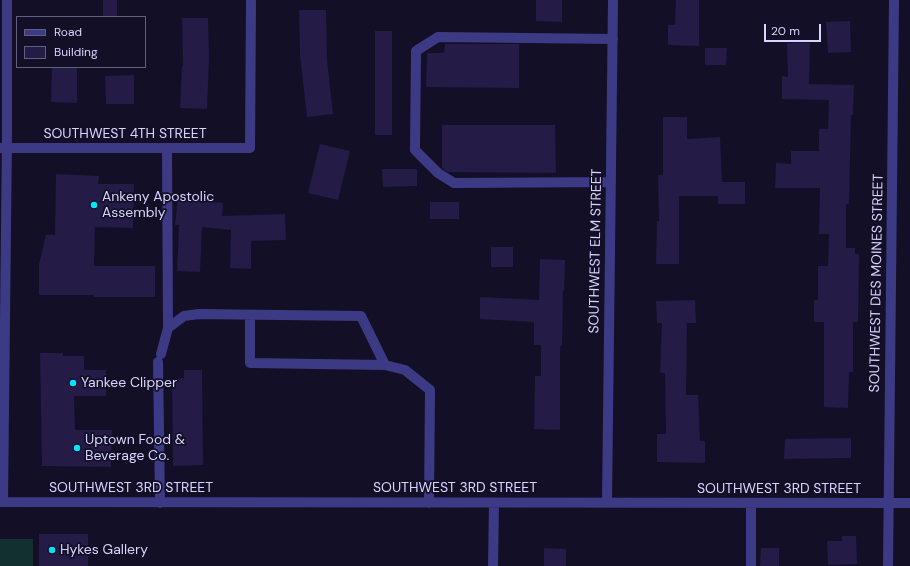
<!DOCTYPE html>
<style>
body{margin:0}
#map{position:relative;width:910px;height:566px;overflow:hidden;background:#130f26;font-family:"DM Sans",sans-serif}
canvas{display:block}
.legend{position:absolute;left:16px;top:16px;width:130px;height:52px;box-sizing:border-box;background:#130f26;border:1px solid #625e7d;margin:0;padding:5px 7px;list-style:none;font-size:12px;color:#d9d4ff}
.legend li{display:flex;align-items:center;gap:8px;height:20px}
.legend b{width:20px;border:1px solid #625e7d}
.scale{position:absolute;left:764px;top:24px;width:57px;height:18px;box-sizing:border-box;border:2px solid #d9d4ff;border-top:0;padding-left:5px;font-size:12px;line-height:14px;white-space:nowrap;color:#d9d4ff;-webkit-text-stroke:3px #130f26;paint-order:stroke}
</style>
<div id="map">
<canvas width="910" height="566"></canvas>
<ul class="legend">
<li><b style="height:5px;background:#3d3a85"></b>Road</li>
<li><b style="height:11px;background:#241b47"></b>Building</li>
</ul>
<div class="scale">20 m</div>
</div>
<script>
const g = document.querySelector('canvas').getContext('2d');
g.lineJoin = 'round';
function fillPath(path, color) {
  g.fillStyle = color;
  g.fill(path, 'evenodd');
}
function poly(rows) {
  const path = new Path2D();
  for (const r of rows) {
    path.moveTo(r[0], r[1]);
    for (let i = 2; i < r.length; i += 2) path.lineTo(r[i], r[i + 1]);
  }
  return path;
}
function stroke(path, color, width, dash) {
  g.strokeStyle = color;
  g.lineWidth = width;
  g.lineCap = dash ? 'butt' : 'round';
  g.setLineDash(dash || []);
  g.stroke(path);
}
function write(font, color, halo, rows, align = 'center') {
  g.font = font + ' "DM Sans",sans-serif';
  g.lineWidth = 3.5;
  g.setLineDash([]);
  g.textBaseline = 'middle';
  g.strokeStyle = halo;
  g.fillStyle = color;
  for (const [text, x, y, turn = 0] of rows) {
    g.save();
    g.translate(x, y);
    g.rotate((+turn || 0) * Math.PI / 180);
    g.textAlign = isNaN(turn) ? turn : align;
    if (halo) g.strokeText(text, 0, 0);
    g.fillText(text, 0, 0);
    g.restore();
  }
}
fillPath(poly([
 [0,539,33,539,33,566,0,566]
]), '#12302f');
fillPath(poly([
 [103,0,117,0,117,17,103,17],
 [536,0,562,0,562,22,536,21],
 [676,0,699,0,699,46,668,45,668,25,675,25],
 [299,10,326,10,327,60,333,114,307,117,300,55],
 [182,18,208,18,209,59,207,109,180,108,182,66,183,66],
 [850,21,851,52,828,53,826,22],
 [375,31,392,31,392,135,375,135],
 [787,43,810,43,809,84,854,85,853,115,851,115,849,204,846,204,846,248,855,248,855,254,859,254,858,322,853,322,853,372,849,372,848,408,824,407,824,322,814,322,814,300,818,300,818,266,828,266,829,234,819,234,820,188,775,188,776,163,791,164,791,151,819,151,819,129,828,129,829,100,782,99,782,76,788,77],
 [445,44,519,44,519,88,426,87,427,53,444,53],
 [705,48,727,48,726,65,705,65],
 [52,67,77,67,77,103,51,102],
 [134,75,134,104,106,104,105,76],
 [663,117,687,117,687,139,720,137,722,182,745,182,745,204,718,204,718,196,679,196,679,264,656,264,657,221,659,221,658,175,663,175],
 [442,125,555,125,556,173,448,172,442,168],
 [320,144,350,151,338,200,308,193],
 [382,169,417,169,417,186,383,187],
 [56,174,99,176,98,184,134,184,133,228,95,227,94,266,155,266,155,297,94,297,94,295,39,295,39,264,46,235,55,235],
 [178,199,223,203,222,216,285,214,286,240,251,241,251,269,230,268,231,230,202,227,200,272,177,271,179,225,175,225],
 [430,202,459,202,459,219,430,219],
 [491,247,513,247,513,267,491,267],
 [540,259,565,260,564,291,563,291,562,346,560,346,560,430,534,429,535,376,541,376,541,345,534,345,534,322,480,319,480,297,539,300],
 [695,300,696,323,687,323,686,395,698,395,700,441,705,441,705,463,657,462,657,434,666,434,665,373,660,373,662,323,657,323,656,301],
 [40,353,63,353,63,356,84,356,84,370,106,370,106,396,74,396,75,430,112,430,111,467,42,466],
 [184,370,202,370,203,465,173,466,172,379,184,378],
 [851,438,851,458,784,459,785,439],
 [39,534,88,534,88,566,39,566],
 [842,536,856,536,857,564,828,565,827,541,842,541],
 [544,548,566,549,566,566,544,566],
 [761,548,779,548,779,566,760,566]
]), '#241b47');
stroke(poly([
 [0,148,250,148,251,0],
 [167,148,168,328],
 [611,182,454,183,438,173,415,150,416,51,438,37,613,39],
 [250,315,250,363,385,365],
 [161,354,168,328,184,316,199,314,361,316,385,365,405,370,430,390,429,503],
 [158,362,160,503],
 [0,502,910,503],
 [3,502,7,136,7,0],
 [607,502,613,0],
 [751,503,751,566],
 [493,566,494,503],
 [888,566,894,0]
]), '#3d3a85', 10);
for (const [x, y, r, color] of [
 [94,205,4,"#00e5ff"],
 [73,383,4,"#00e5ff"],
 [77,448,4,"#00e5ff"],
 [52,550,4,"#00e5ff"]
]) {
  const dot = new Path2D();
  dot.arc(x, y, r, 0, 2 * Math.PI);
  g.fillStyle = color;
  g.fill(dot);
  stroke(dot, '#130f26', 1.5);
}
write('14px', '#d9d4ff', '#130f26', [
 ["SOUTHWEST 4TH STREET",125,134],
 ["SOUTHWEST ELM STREET",596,251,-89],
 ["SOUTHWEST DES MOINES STREET",877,283,-89],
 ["SOUTHWEST 3RD STREET",131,488],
 ["SOUTHWEST 3RD STREET",455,488],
 ["SOUTHWEST 3RD STREET",779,489]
]);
write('14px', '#d9d4ff', '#130f26', [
 ["Ankeny Apostolic",102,197],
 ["Assembly",102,213],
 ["Yankee Clipper",81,383],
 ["Uptown Food &",85,440],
 ["Beverage Co.",85,456],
 ["Hykes Gallery",60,550]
], 'left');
</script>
